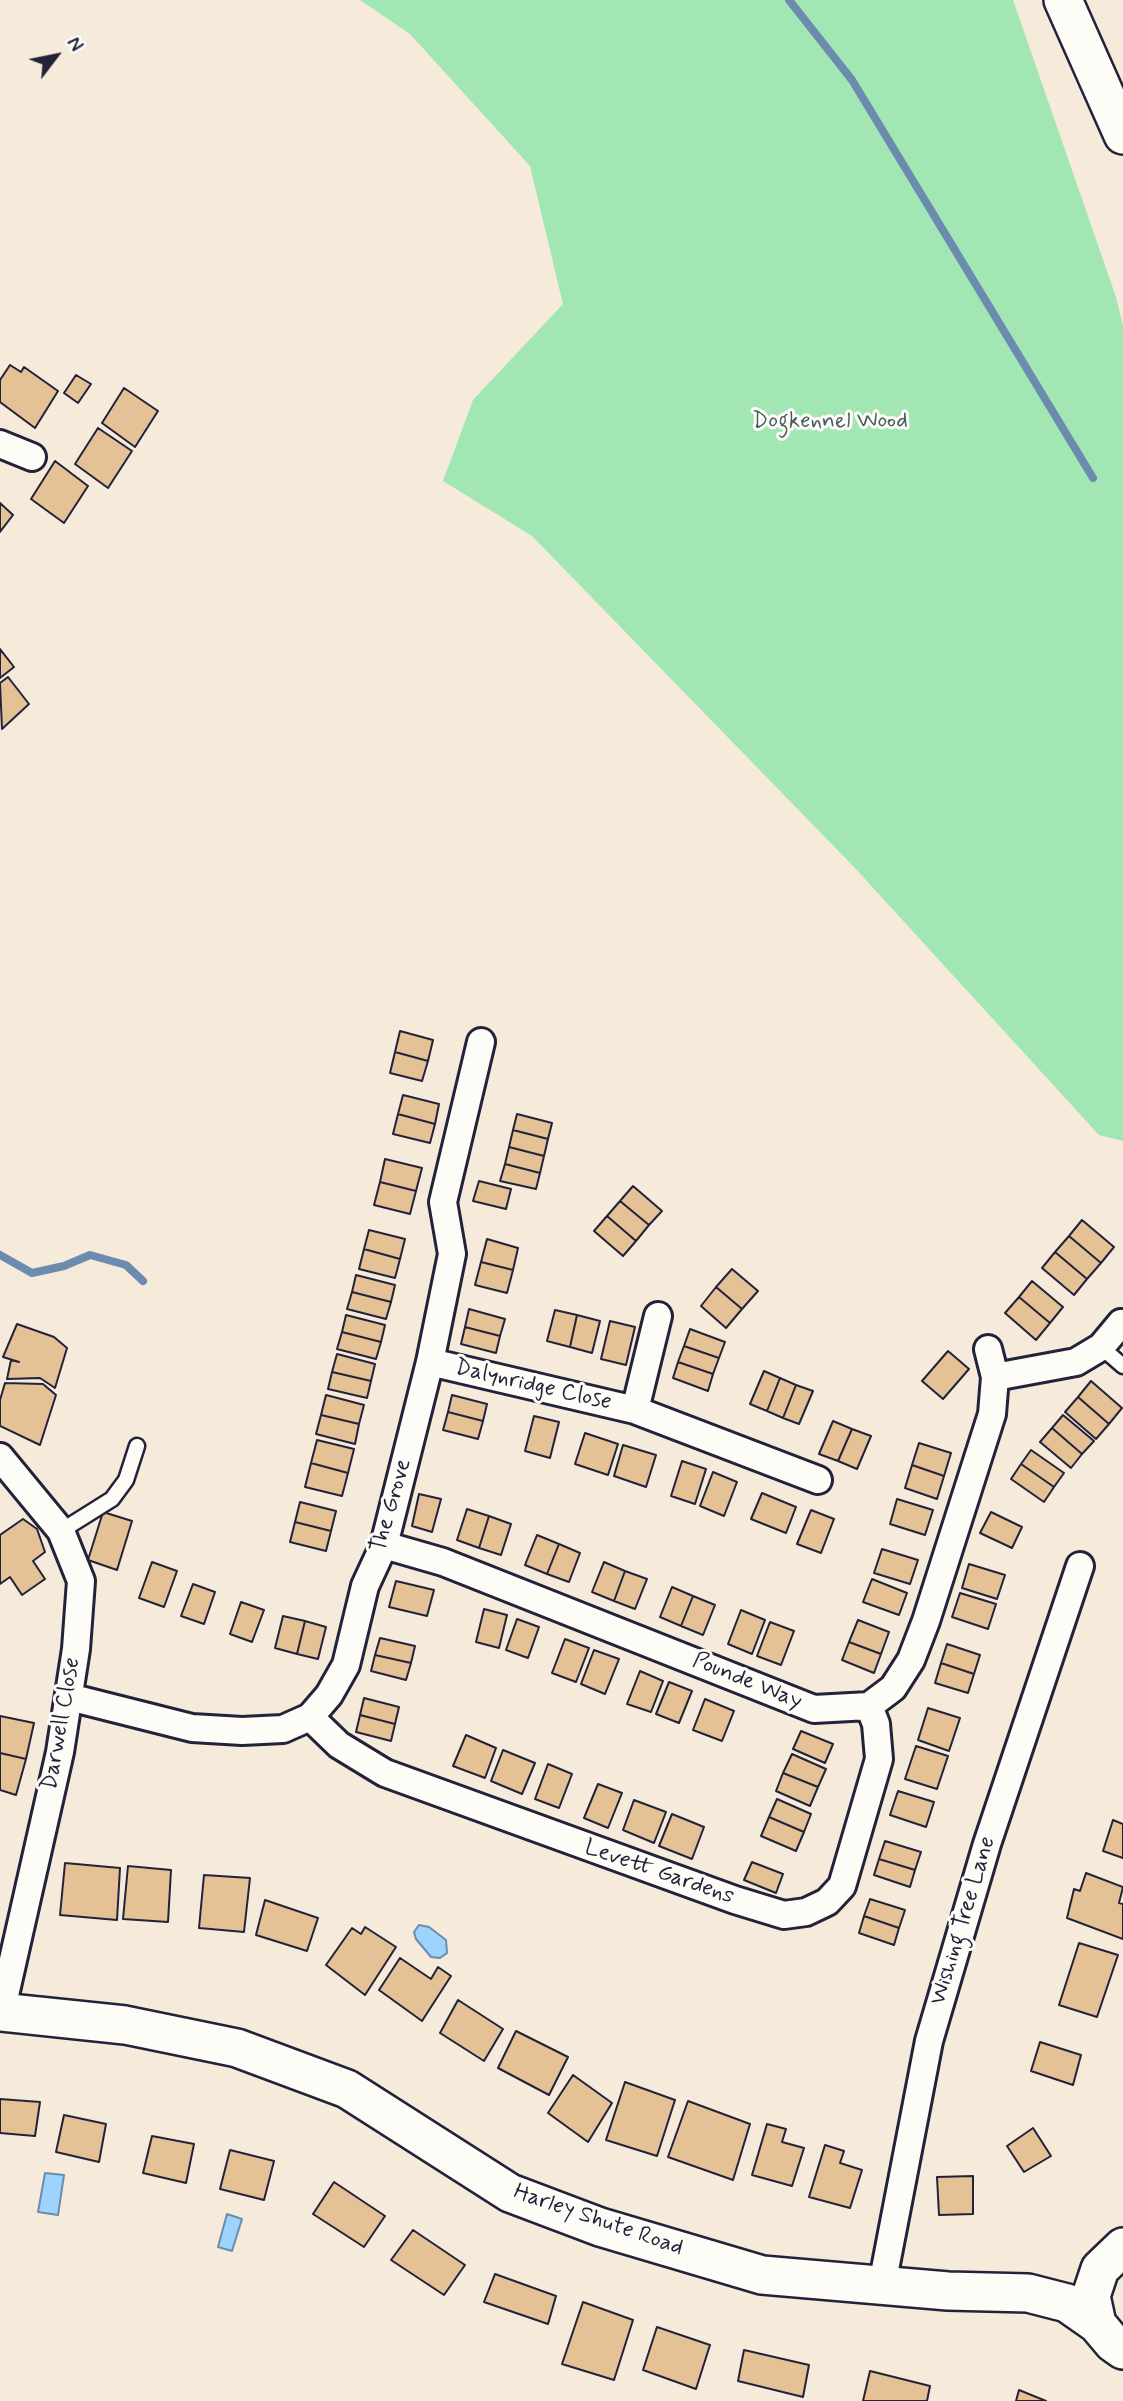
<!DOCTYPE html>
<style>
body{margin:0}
#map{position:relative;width:1123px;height:2401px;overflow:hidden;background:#f6eada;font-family:Mynerve,sans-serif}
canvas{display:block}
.north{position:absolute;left:21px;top:21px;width:70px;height:70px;-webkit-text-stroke:5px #fdfcf7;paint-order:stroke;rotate:58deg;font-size:19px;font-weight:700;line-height:28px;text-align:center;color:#22223b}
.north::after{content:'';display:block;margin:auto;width:24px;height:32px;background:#22223b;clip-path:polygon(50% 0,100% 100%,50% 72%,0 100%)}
</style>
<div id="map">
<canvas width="1123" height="2401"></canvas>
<div class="north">N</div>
</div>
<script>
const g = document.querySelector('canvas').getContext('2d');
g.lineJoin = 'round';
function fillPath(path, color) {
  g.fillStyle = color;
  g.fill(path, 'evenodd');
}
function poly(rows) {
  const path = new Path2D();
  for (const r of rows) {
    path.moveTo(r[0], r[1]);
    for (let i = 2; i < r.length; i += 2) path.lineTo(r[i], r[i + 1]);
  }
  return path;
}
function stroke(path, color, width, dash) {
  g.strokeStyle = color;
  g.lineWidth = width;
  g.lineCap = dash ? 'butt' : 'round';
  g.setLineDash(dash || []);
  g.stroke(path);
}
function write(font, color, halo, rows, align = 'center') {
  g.font = font + ' Mynerve,sans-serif';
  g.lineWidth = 6;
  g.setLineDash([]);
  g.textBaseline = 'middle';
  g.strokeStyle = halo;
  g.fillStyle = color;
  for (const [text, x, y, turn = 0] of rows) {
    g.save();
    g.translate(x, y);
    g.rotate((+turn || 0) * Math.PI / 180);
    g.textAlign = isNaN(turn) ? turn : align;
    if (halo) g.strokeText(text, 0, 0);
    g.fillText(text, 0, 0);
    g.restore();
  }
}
fillPath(poly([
 [360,0,1013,0,1116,297,1123,326,1123,1141,1099,1135,854,867,532,536,443,481,473,400,563,304,530,166,410,34]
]), '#a1e6b3');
const water = poly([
 [419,1925,429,1927,446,1940,447,1953,440,1958,431,1957,416,1939,414,1932,419,1925],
 [45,2173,64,2175,58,2215,38,2212,45,2173],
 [227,2214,242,2219,232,2251,218,2247,227,2214]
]);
fillPath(water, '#9ed3fd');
stroke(water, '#6c8caf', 2);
stroke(poly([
 [789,0,852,80,1093,478],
 [0,1255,32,1273,64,1266,90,1255,126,1265,143,1281]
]), '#6c8caf', 8);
const building = poly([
 [10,365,21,372,24,367,58,391,35,428,0,402,0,380,10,365],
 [76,375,91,384,78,403,64,393,76,375],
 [124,388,158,411,135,447,102,423,124,388],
 [98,428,132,451,108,488,75,464,98,428],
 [55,461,88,486,64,523,31,499,55,461],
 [0,503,13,515,0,532,0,503],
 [0,649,14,667,0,678,0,649],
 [8,677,29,704,2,729,0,683,8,677],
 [400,1031,433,1040,428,1061,395,1052,400,1031],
 [395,1052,428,1061,422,1081,390,1073,395,1052],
 [403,1095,439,1104,435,1124,398,1114,403,1095],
 [398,1114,435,1124,430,1143,393,1134,398,1114],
 [517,1114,552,1123,548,1139,513,1130,517,1114],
 [513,1130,548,1139,544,1156,509,1147,513,1130],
 [509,1147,544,1156,540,1173,505,1164,509,1147],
 [385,1159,422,1168,416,1191,380,1182,385,1159],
 [505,1164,540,1173,536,1189,500,1181,505,1164],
 [479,1181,511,1189,506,1209,473,1201,479,1181],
 [380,1182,416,1191,410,1214,374,1205,380,1182],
 [633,1186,662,1211,649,1225,620,1201,633,1186],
 [620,1201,649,1225,636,1241,607,1216,620,1201],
 [607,1216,636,1241,623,1256,594,1231,607,1216],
 [1082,1220,1114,1247,1101,1263,1069,1236,1082,1220],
 [369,1230,405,1239,400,1259,364,1249,369,1230],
 [1069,1236,1101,1263,1087,1279,1055,1252,1069,1236],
 [487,1239,518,1248,513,1270,481,1262,487,1239],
 [364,1249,400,1259,395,1278,359,1269,364,1249],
 [1055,1252,1087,1279,1074,1295,1042,1268,1055,1252],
 [481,1262,513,1270,507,1293,475,1285,481,1262],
 [732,1269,758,1291,742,1309,716,1287,732,1269],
 [356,1275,395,1285,391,1302,352,1292,356,1275],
 [1032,1281,1063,1307,1050,1323,1019,1297,1032,1281],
 [716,1287,742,1309,726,1328,701,1306,716,1287],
 [352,1292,391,1302,386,1319,347,1309,352,1292],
 [1019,1297,1050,1323,1036,1340,1005,1313,1019,1297],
 [469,1309,505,1319,500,1336,465,1327,469,1309],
 [555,1310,577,1315,570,1347,547,1341,555,1310],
 [346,1315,385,1325,381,1342,342,1332,346,1315],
 [577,1315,600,1321,592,1353,570,1347,577,1315],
 [610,1321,635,1327,626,1365,601,1359,610,1321],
 [17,1324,54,1337,67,1348,55,1388,40,1378,7,1379,11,1360,19,1362,3,1357,17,1324],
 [465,1327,500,1336,496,1353,461,1344,465,1327],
 [690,1329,725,1342,719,1358,684,1346,690,1329],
 [342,1332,381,1342,376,1359,337,1349,342,1332],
 [684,1346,719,1358,713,1374,678,1362,684,1346],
 [948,1351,969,1369,943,1399,922,1381,948,1351],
 [337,1354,375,1364,371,1381,332,1372,337,1354],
 [678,1362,713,1374,708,1391,673,1378,678,1362],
 [764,1371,780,1378,767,1411,750,1404,764,1371],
 [332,1372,371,1381,367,1398,328,1389,332,1372],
 [780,1378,796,1385,783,1418,767,1411,780,1378],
 [1091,1381,1122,1408,1109,1424,1078,1397,1091,1381],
 [5,1383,43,1384,56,1395,40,1445,0,1426,0,1400,5,1383],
 [796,1385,813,1391,799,1424,783,1418,796,1385],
 [326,1395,364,1405,359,1424,321,1415,326,1395],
 [452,1395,487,1404,483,1421,448,1412,452,1395],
 [1078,1397,1109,1424,1096,1439,1065,1412,1078,1397],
 [448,1412,483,1421,478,1439,443,1430,448,1412],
 [321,1415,359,1424,355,1444,316,1434,321,1415],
 [1063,1415,1094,1441,1082,1454,1052,1428,1063,1415],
 [534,1416,559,1422,550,1458,525,1451,534,1416],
 [833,1421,852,1429,838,1461,819,1454,833,1421],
 [1052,1428,1082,1454,1071,1468,1040,1442,1052,1428],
 [852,1429,871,1436,857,1469,838,1461,852,1429],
 [585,1433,618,1444,608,1475,575,1464,585,1433],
 [317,1440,354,1449,348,1473,311,1463,317,1440],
 [919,1443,951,1453,944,1476,912,1465,919,1443],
 [623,1445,656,1455,646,1487,614,1476,623,1445],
 [1031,1450,1064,1473,1054,1487,1021,1464,1031,1450],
 [682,1461,706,1469,695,1504,671,1496,682,1461],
 [311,1463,348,1473,342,1496,305,1487,311,1463],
 [1021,1464,1054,1487,1044,1502,1011,1479,1021,1464],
 [912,1465,944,1476,937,1499,905,1488,912,1465],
 [713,1472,737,1482,724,1516,700,1506,713,1472],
 [762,1493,796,1507,786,1533,751,1519,762,1493],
 [419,1494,441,1499,432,1532,412,1526,419,1494],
 [897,1499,933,1510,925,1535,890,1524,897,1499],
 [300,1502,336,1511,331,1531,295,1522,300,1502],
 [467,1509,489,1516,479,1548,457,1540,467,1509],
 [811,1510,834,1519,821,1553,797,1544,811,1510],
 [103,1512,132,1521,117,1570,88,1560,103,1512],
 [991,1512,1022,1527,1012,1548,980,1533,991,1512],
 [489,1516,511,1524,501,1555,479,1548,489,1516],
 [23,1519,37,1529,45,1552,33,1561,45,1579,22,1595,10,1577,0,1584,0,1535,23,1519],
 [295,1522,331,1531,326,1551,290,1542,295,1522],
 [537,1535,559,1544,547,1574,525,1565,537,1535],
 [559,1544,580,1553,569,1582,547,1574,559,1544],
 [882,1549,918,1560,910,1584,874,1573,882,1549],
 [152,1562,177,1571,164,1607,139,1598,152,1562],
 [604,1562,625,1571,614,1601,592,1592,604,1562],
 [969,1564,1005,1575,997,1599,962,1588,969,1564],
 [625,1571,647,1579,635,1609,614,1601,625,1571],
 [872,1579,907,1593,899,1615,863,1602,872,1579],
 [396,1581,434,1590,427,1616,389,1607,396,1581],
 [193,1584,215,1592,204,1624,181,1616,193,1584],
 [672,1587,693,1596,681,1626,660,1617,672,1587],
 [960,1593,996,1604,988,1629,952,1617,960,1593],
 [693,1596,715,1605,703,1635,681,1626,693,1596],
 [241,1602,264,1610,252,1642,230,1634,241,1602],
 [484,1609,507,1615,499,1648,476,1642,484,1609],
 [741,1610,765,1620,752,1654,728,1644,741,1610],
 [283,1616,305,1621,297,1654,275,1648,283,1616],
 [517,1619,539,1627,528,1658,506,1650,517,1619],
 [858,1620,889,1632,881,1654,849,1642,858,1620],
 [305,1621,326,1627,318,1659,297,1654,305,1621],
 [770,1622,794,1631,781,1665,757,1656,770,1622],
 [380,1638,415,1646,411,1663,375,1655,380,1638],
 [565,1639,589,1648,576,1682,552,1673,565,1639],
 [849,1642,881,1654,874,1673,842,1660,849,1642],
 [947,1644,980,1655,974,1674,941,1663,947,1644],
 [594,1650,619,1659,605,1694,581,1684,594,1650],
 [375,1655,411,1663,406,1680,371,1671,375,1655],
 [941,1663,974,1674,968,1693,935,1683,941,1663],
 [640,1671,663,1681,651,1712,627,1704,640,1671],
 [669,1682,692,1691,679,1723,656,1714,669,1682],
 [364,1698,399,1707,395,1724,360,1715,364,1698],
 [705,1699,734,1711,722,1741,693,1730,705,1699],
 [928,1708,960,1718,949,1751,918,1740,928,1708],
 [360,1715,395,1724,391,1741,356,1732,360,1715],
 [0,1716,34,1723,26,1759,0,1753,0,1716],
 [801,1731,833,1744,825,1763,793,1749,801,1731],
 [466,1735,496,1748,485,1778,453,1766,466,1735],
 [916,1746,948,1756,937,1789,905,1779,916,1746],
 [503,1750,535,1763,522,1794,491,1781,503,1750],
 [0,1753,26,1759,16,1795,0,1790,0,1753],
 [792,1754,826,1769,818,1787,783,1773,792,1754],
 [548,1764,572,1774,559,1808,535,1799,548,1764],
 [783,1773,818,1787,810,1806,776,1791,783,1773],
 [598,1784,622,1793,608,1828,584,1818,598,1784],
 [898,1791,934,1802,926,1827,890,1815,898,1791],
 [777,1799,811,1814,804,1832,769,1817,777,1799],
 [634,1800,666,1812,654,1843,623,1830,634,1800],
 [672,1814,704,1827,692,1859,659,1846,672,1814],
 [769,1817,804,1832,796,1851,761,1836,769,1817],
 [1113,1820,1123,1824,1123,1858,1103,1851,1113,1820],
 [885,1841,921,1852,915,1870,879,1859,885,1841],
 [879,1859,915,1870,910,1887,874,1875,879,1859],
 [752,1862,783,1874,776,1893,744,1880,752,1862],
 [65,1863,120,1868,117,1920,60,1915,65,1863],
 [128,1866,171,1870,168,1922,123,1919,128,1866],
 [1086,1873,1123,1887,1119,1903,1123,1904,1123,1939,1067,1918,1074,1889,1080,1891,1086,1873],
 [204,1875,250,1878,244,1932,199,1928,204,1875],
 [870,1899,905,1910,899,1928,864,1916,870,1899],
 [265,1900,318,1918,307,1951,256,1935,265,1900],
 [864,1916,899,1928,894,1945,859,1933,864,1916],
 [365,1927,396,1947,365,1995,326,1965,352,1928,361,1934,365,1927],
 [1079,1943,1118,1955,1097,2017,1059,2005,1079,1943],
 [400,1958,431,1979,438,1967,451,1976,422,2021,379,1990,400,1958],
 [458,2000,503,2029,484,2061,440,2033,458,2000],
 [516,2031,568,2057,549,2095,498,2068,516,2031],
 [1040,2042,1081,2055,1073,2085,1031,2071,1040,2042],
 [573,2075,612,2103,588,2142,548,2113,573,2075],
 [625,2082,675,2100,657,2156,606,2140,625,2082],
 [0,2099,40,2102,35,2136,0,2133,0,2099],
 [688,2101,750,2124,733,2180,668,2157,688,2101],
 [64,2115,106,2124,99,2162,56,2152,64,2115],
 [767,2124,786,2129,782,2142,804,2148,792,2186,752,2175,767,2124],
 [1033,2128,1051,2156,1024,2172,1007,2146,1033,2128],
 [152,2136,194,2144,186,2183,143,2173,152,2136],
 [825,2145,844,2151,840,2163,862,2170,850,2208,809,2197,825,2145],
 [230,2150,274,2161,264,2200,220,2189,230,2150],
 [973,2176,973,2214,939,2215,937,2177,973,2176],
 [334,2182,385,2216,364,2247,313,2214,334,2182],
 [413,2230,465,2265,444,2295,391,2260,413,2230],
 [495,2274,556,2296,548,2324,484,2302,495,2274],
 [583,2302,633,2320,614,2380,562,2364,583,2302],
 [657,2327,710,2345,696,2389,643,2370,657,2327],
 [744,2350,809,2365,803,2397,738,2381,744,2350],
 [870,2371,930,2386,927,2401,863,2401,870,2371],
 [1019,2390,1046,2401,1016,2401,1019,2390]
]);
fillPath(building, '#e5c196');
stroke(building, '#22223b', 2);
const service = poly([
 [1101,1347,1123,1366],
 [61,1531,112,1499,126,1480,137,1446]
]);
const minor = poly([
 [0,444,32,457],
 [430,1362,635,1410,818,1480],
 [995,1377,1076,1362,1101,1347,1121,1323],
 [635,1410,658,1316],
 [0,1457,61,1531,81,1581,76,1649,60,1752,1,2013],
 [384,1545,443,1562,814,1709,869,1706,893,1688,911,1660,926,1621,992,1414,995,1377,988,1349],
 [69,1697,192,1728,242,1731,283,1729,310,1717,329,1695,346,1665,365,1586,384,1545,430,1362,452,1254,443,1202,481,1042],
 [310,1717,339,1745,385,1773,735,1900,784,1915,806,1912,827,1902,842,1886,879,1759,876,1724,869,1706],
 [882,2285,929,2041,987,1844,1080,1566]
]);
const secondary = poly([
 [1063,0,1123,135],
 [0,2012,125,2025,237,2048,347,2089,510,2193,600,2227,762,2275,948,2291,1028,2293,1067,2303,1097,2324],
 [1123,2247,1100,2269,1091,2296,1097,2324,1113,2343,1123,2350]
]);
stroke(service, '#22223b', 19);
stroke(minor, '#22223b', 32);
stroke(secondary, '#22223b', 42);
stroke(service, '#fdfcf7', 14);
stroke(minor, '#fdfcf7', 26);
stroke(secondary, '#fdfcf7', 37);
write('23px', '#485d5f', '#fdfcf7', [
 ["Dogkennel Wood",830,422]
]);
write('23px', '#22223b', '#fdfcf7', [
 ["Dalynridge Close",533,1386,13],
 ["The Grove",392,1506,-74],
 ["Pounde Way",747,1682,22],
 ["Darwell Close",62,1724,-80],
 ["Levett Gardens",659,1873,19],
 ["Wishing Tree Lane",964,1921,-73],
 ["Harley Shute Road",598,2221,19]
]);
</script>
